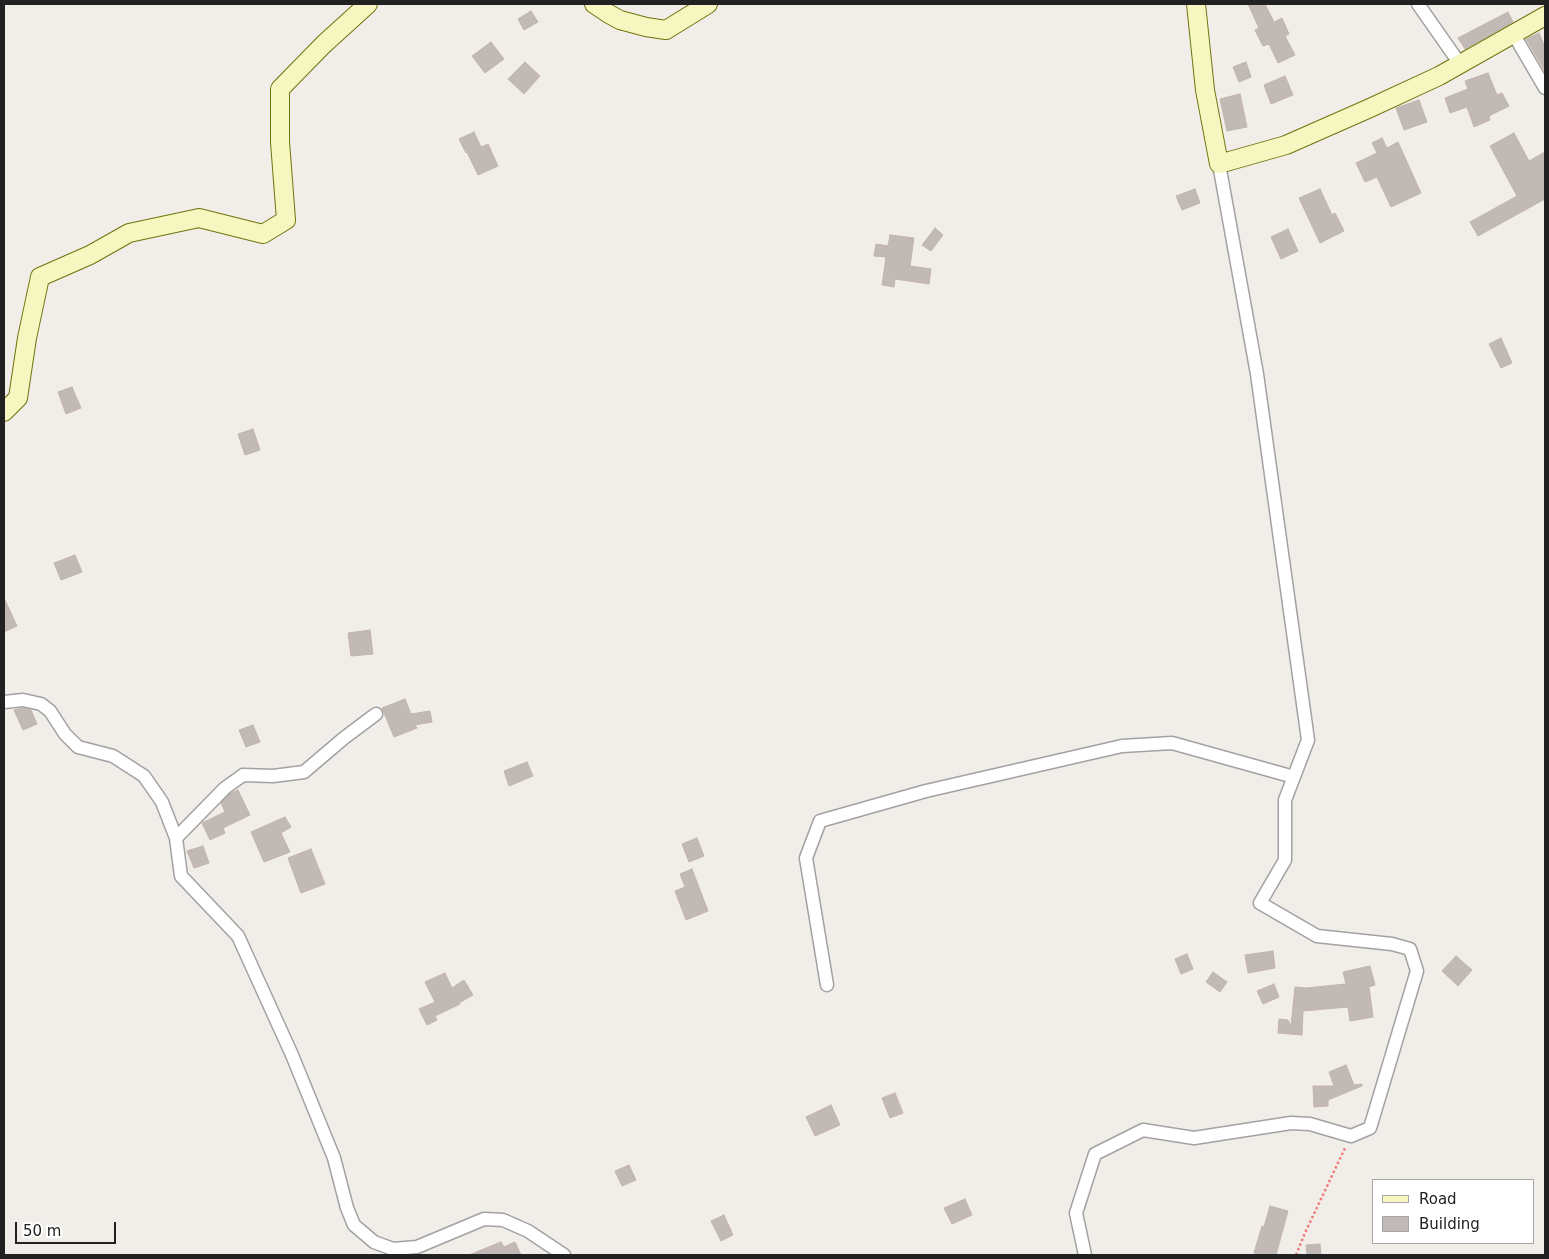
<!DOCTYPE html>
<style>
body{margin:0}
#map{position:relative;width:1549px;height:1259px;overflow:hidden;background:#f1ede8;font-family:"DejaVu Sans",sans-serif}
canvas{display:block}
.frame{position:absolute;inset:0;border:5px solid #212121;pointer-events:none}
.legend{position:absolute;left:1372px;top:1179px;width:162px;height:65px;box-sizing:border-box;background:#fff;border:1px solid #a6a6a6;margin:0;padding:6px 9px;list-style:none;font-size:15px;color:#212121}
.legend li{display:flex;align-items:center;gap:10px;height:25px}
.legend b{width:25px;border:1px solid #a6a6a6}
.scale{position:absolute;left:15px;top:1222px;width:101px;height:22px;box-sizing:border-box;border:2px solid #212121;border-top:0;padding-left:6px;font-size:15px;line-height:18px;white-space:nowrap;color:#212121;-webkit-text-stroke:4px #fff;paint-order:stroke}
</style>
<div id="map">
<canvas width="1549" height="1259"></canvas>
<div class="frame"></div>
<ul class="legend">
<li><b style="height:6px;background:#f6f6c0"></b>Road</li>
<li><b style="height:14px;background:#c1b9b5"></b>Building</li>
</ul>
<div class="scale">50 m</div>
</div>
<script>
const g = document.querySelector('canvas').getContext('2d');
g.lineJoin = 'round';
function fillPath(path, color) {
  g.fillStyle = color;
  g.fill(path, 'evenodd');
}
function poly(rows) {
  const path = new Path2D();
  for (const r of rows) {
    path.moveTo(r[0], r[1]);
    for (let i = 2; i < r.length; i += 2) path.lineTo(r[i], r[i + 1]);
  }
  return path;
}
function stroke(path, color, width, dash) {
  g.strokeStyle = color;
  g.lineWidth = width;
  g.lineCap = dash ? 'butt' : 'round';
  g.setLineDash(dash || []);
  g.stroke(path);
}
const building = poly([
 [1248,4,1265,4,1274,22,1282,18,1289,34,1285,36,1295,55,1278,63,1269,44,1263,46,1255,30,1259,28,1248,4],
 [531,11,538,22,524,30,518,19,531,11],
 [1508,12,1513,22,1465,49,1458,38,1508,12],
 [1539,33,1545,47,1545,71,1526,39,1539,33],
 [491,42,504,59,485,73,472,56,491,42],
 [525,62,540,76,524,94,508,79,525,62],
 [1246,62,1251,77,1239,82,1233,67,1246,62],
 [1488,73,1497,95,1502,93,1509,106,1489,116,1490,120,1474,127,1467,107,1450,113,1445,98,1468,89,1465,81,1488,73],
 [1285,76,1293,95,1271,104,1264,85,1285,76],
 [1240,94,1247,127,1227,131,1220,99,1240,94],
 [1419,100,1427,122,1404,130,1396,108,1419,100],
 [474,132,481,147,488,144,498,166,478,175,467,152,466,153,459,139,474,132],
 [1514,133,1529,161,1545,152,1545,199,1478,236,1470,222,1517,196,1490,146,1514,133],
 [1382,138,1387,148,1398,142,1421,193,1391,207,1377,177,1365,182,1356,163,1377,153,1372,143,1382,138],
 [1195,189,1200,203,1182,210,1176,196,1195,189],
 [1320,189,1332,215,1335,213,1344,231,1320,243,1299,198,1320,189],
 [935,228,943,235,931,251,922,245,935,228],
 [1288,229,1298,251,1281,259,1271,237,1288,229],
 [890,235,914,238,910,266,931,269,929,284,895,279,894,287,882,285,886,257,874,256,876,244,888,246,890,235],
 [1501,338,1512,363,1501,368,1489,344,1501,338],
 [72,387,81,408,66,414,58,392,72,387],
 [253,429,260,450,245,455,238,434,253,429],
 [75,555,82,572,61,580,54,563,75,555],
 [4,598,17,626,4,632,4,598],
 [370,630,373,654,351,656,348,633,370,630],
 [405,699,411,714,430,711,432,722,415,725,417,728,394,737,382,708,405,699],
 [23,708,31,710,37,724,23,730,14,710,23,708],
 [253,725,260,742,246,747,239,730,253,725],
 [527,762,533,776,509,786,504,771,527,762],
 [238,790,250,815,223,828,225,833,210,840,202,823,225,812,221,803,230,794,238,790],
 [285,817,291,827,281,833,290,852,264,862,251,832,285,817],
 [697,838,704,856,689,862,682,844,697,838],
 [203,846,209,863,194,868,187,851,203,846],
 [311,849,325,884,301,893,288,858,311,849],
 [692,869,708,911,686,920,675,891,685,887,680,874,692,869],
 [1273,951,1275,968,1248,973,1245,955,1273,951],
 [1187,954,1193,969,1181,974,1175,959,1187,954],
 [1456,956,1472,970,1458,986,1442,971,1456,956],
 [1370,966,1375,985,1369,987,1373,1017,1350,1021,1348,1007,1303,1011,1302,1035,1278,1033,1279,1019,1288,1020,1291,1026,1295,987,1306,988,1346,984,1343,972,1370,966],
 [1213,972,1227,982,1220,992,1206,982,1213,972],
 [445,973,452,988,464,980,473,995,459,1003,460,1004,435,1016,437,1020,427,1025,419,1009,435,1002,425,982,445,973],
 [1274,984,1279,997,1263,1004,1257,991,1274,984],
 [1346,1065,1354,1085,1362,1084,1362,1086,1328,1100,1328,1106,1314,1107,1313,1086,1334,1086,1329,1072,1346,1065],
 [895,1093,903,1113,890,1118,882,1098,895,1093],
 [831,1105,840,1125,815,1136,806,1117,831,1105],
 [629,1165,636,1180,622,1186,615,1171,629,1165],
 [965,1199,972,1215,952,1224,944,1208,965,1199],
 [1270,1206,1288,1211,1276,1255,1262,1255,1254,1253,1262,1226,1264,1227,1270,1206],
 [724,1215,733,1235,721,1241,711,1221,724,1215],
 [501,1242,504,1247,515,1242,521,1255,469,1255,501,1242],
 [1320,1244,1321,1255,1307,1255,1306,1245,1320,1244]
]);
fillPath(building, '#c1b9b5');
stroke(building, '#c1b4ab', 1);
const street = poly([
 [1418,4,1460,64],
 [1514,35,1545,88],
 [4,702,23,700,41,704,50,711,65,734,78,747,113,756,144,776,162,802,176,838,181,876,238,936,292,1055,334,1158,347,1208,354,1225,374,1242,393,1249,417,1247,484,1219,503,1220,528,1231,564,1255],
 [176,838,225,788,243,775,273,776,304,772,344,738,376,714],
 [827,985,806,858,820,821,926,791,1122,746,1172,743,1294,777],
 [1085,1255,1076,1213,1095,1154,1143,1130,1194,1138,1291,1123,1310,1124,1351,1136,1370,1128,1417,971,1410,949,1392,944,1317,936,1260,903,1285,860,1285,800,1308,740,1257,374,1219,164]
]);
const secondary = poly([
 [594,4,609,14,620,20,646,27,666,30,708,4],
 [1196,4,1205,90,1219,164,1286,145,1370,108,1439,76,1545,16],
 [4,412,18,398,27,338,40,277,90,255,129,233,199,218,263,234,286,220,280,142,280,89,324,44,368,4]
]);
stroke(street, '#a2a2a2', 15);
stroke(secondary, '#6f740c', 20);
stroke(poly([
 [1296,1255,1305,1233,1346,1146]
]), '#f27d78', 2.5, [2.5, 2.5]);
stroke(street, '#fff', 12);
stroke(secondary, '#f6f6c0', 18);
</script>
